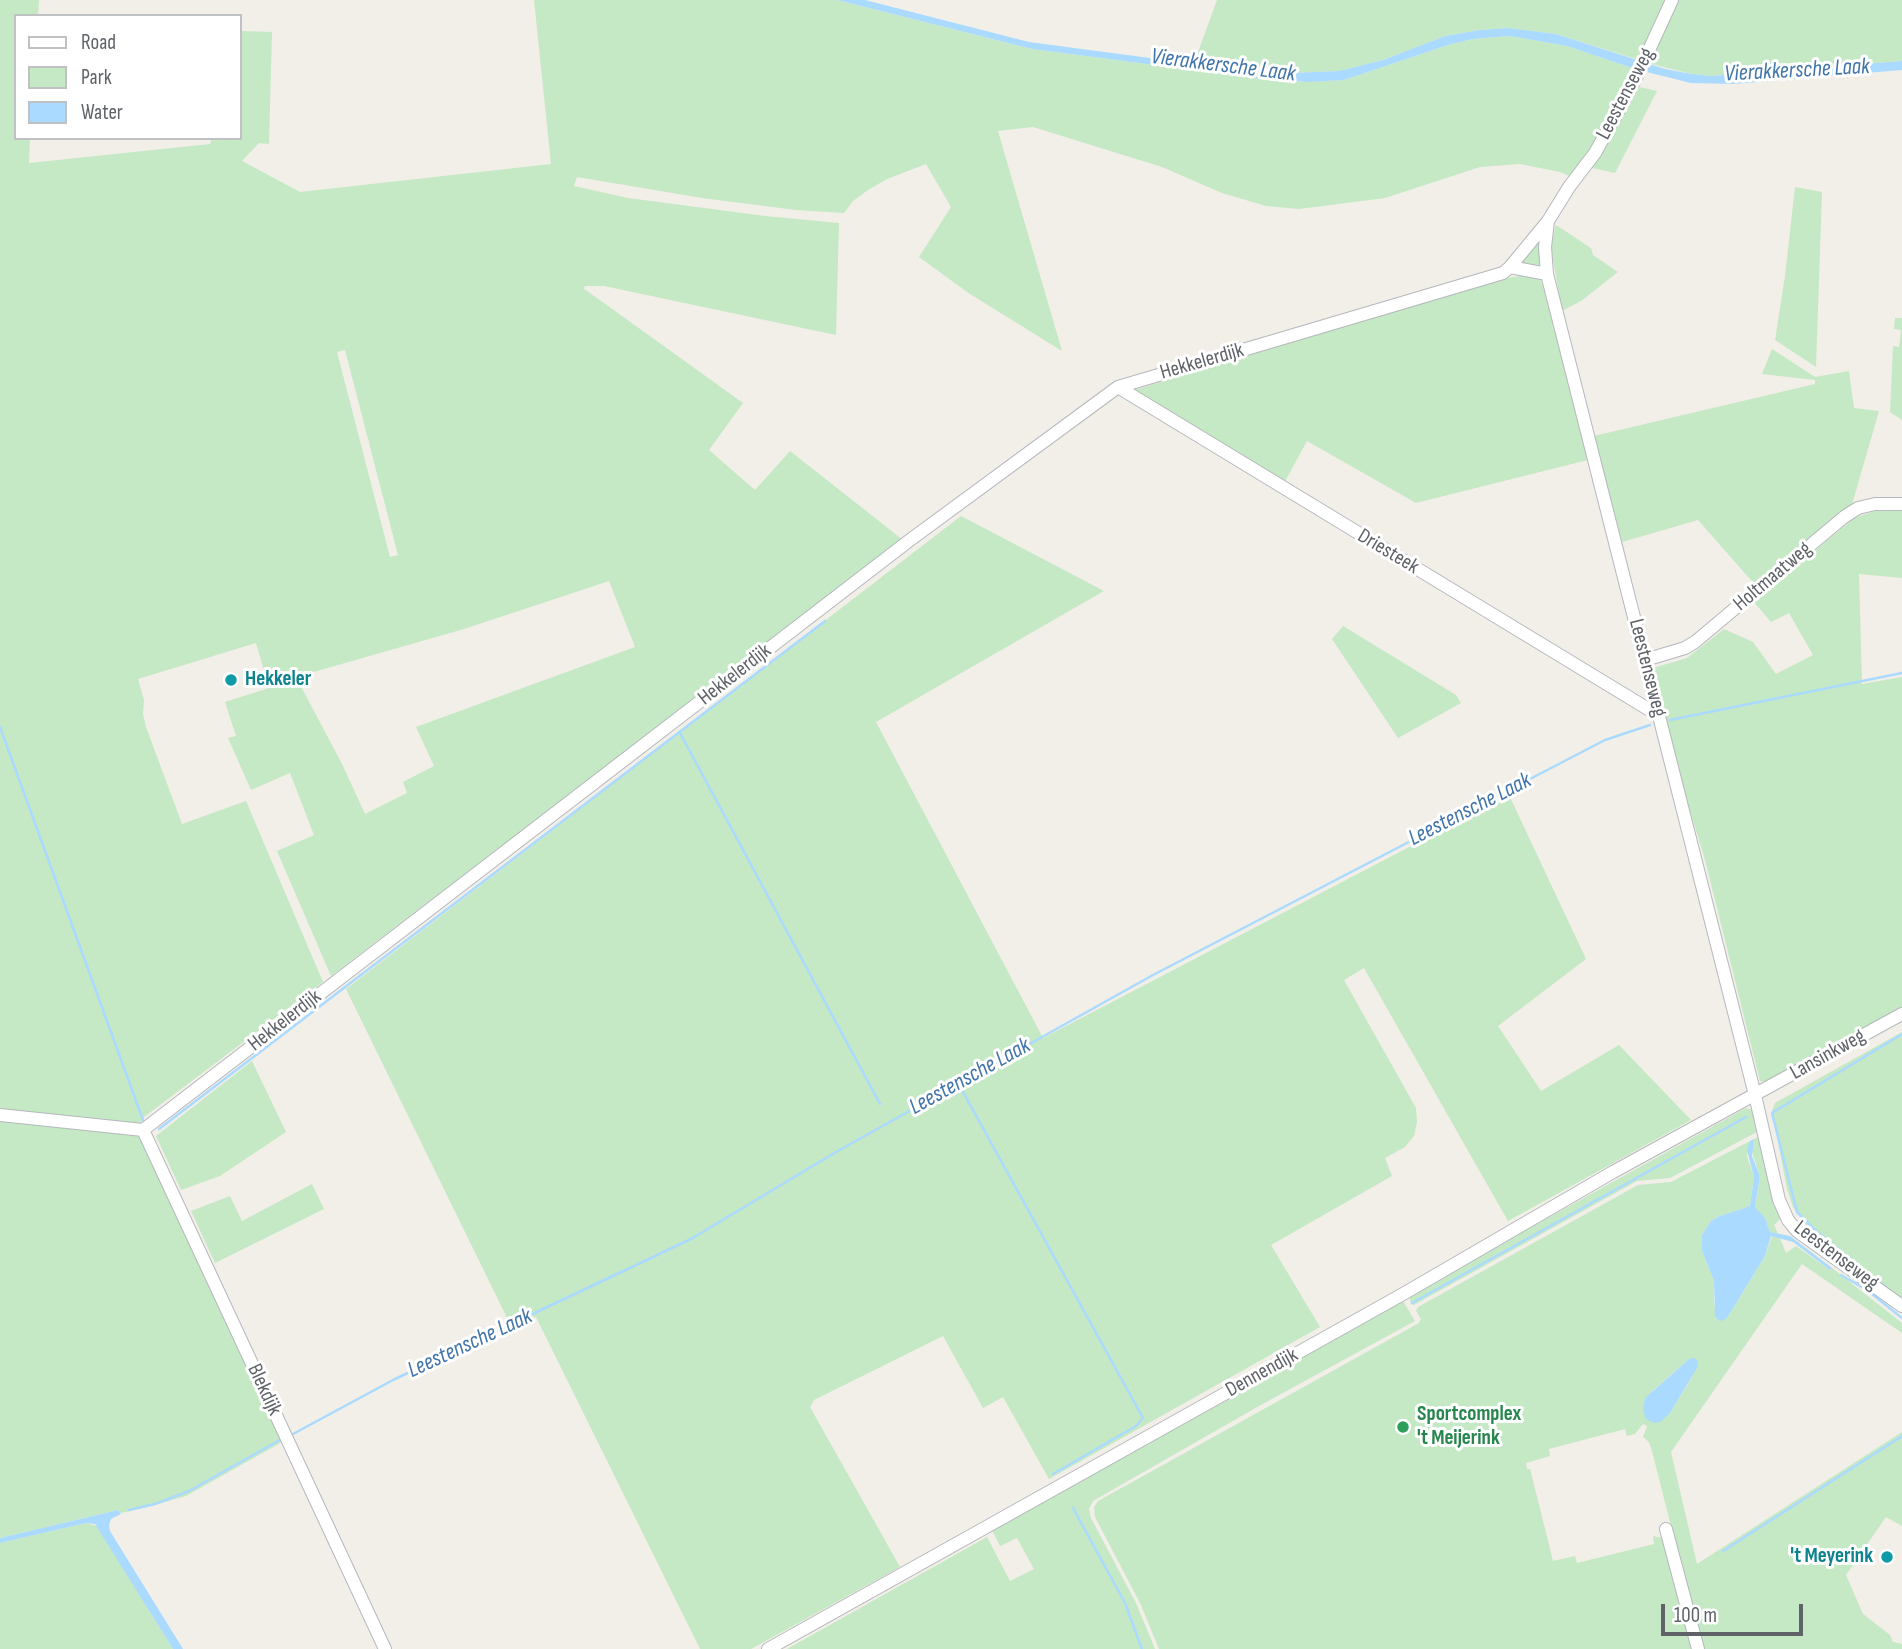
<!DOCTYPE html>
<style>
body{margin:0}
#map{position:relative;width:1902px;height:1649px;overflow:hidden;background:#f1efe8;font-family:"Sofia Sans Condensed",sans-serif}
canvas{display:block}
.legend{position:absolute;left:14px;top:14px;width:228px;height:126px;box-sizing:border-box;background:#fff;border:2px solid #bfc1c3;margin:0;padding:9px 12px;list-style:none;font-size:21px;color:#5f6368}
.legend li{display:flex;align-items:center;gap:14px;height:35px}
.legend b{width:35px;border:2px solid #bfc1c3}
.scale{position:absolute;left:1661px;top:1604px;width:142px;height:32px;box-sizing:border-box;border:4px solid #5f6368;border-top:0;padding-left:9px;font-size:21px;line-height:24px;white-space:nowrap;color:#5f6368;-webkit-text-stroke:5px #fff;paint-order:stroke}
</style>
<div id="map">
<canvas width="1902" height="1649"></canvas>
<ul class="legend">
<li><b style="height:9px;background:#fff"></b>Road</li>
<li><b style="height:19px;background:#c5e8c5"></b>Park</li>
<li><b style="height:19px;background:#aadaff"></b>Water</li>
</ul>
<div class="scale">100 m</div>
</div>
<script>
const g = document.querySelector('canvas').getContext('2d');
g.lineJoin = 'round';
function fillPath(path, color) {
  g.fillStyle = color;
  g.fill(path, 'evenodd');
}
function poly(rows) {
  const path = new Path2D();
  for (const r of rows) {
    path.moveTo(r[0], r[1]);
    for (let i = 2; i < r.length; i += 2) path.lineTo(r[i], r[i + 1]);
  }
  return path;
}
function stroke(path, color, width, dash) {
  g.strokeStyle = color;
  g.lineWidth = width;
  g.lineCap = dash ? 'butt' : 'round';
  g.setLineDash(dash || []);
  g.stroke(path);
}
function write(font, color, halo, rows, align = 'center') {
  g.font = font + ' "Sofia Sans Condensed",sans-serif';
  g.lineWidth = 6;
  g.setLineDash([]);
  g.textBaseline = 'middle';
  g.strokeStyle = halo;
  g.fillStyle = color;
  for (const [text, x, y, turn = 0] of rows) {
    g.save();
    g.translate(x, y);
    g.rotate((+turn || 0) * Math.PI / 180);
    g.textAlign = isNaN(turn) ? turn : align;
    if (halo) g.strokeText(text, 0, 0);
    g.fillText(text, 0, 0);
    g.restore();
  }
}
fillPath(poly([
 [0,0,39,0,38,16,16,16,16,138,30,138,29,163,210,144,212,138,240,138,240,31,272,32,269,144,259,143,242,161,300,192,551,164,534,0,837,0,1032,49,1270,80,1310,82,1344,80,1448,45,1473,39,1511,36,1567,46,1635,69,1611,115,1572,177,1560,172,1520,164,1480,167,1385,198,1299,209,1266,206,1222,193,1162,167,1033,127,998,131,1062,351,970,294,919,257,951,207,926,164,887,179,868,190,853,201,844,213,796,210,702,198,577,177,574,186,628,198,765,216,839,223,836,335,604,286,586,286,583,288,743,403,709,450,755,490,790,451,903,540,331,976,277,851,314,835,290,773,251,790,228,738,236,736,225,702,269,688,256,643,138,679,144,700,143,714,146,727,182,824,246,801,323,982,144,1117,140,1124,0,1111],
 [345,350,398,555,390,557,337,352],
 [609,581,635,647,416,727,434,766,403,782,407,793,365,814,342,764,296,677,464,629],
 [1217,0,1668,0,1639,60,1556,34,1508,28,1480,30,1445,36,1383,60,1339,71,1291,73,1194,63],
 [1679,0,1902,0,1902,61,1711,76,1692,74,1647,63],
 [1635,86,1657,91,1615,173,1588,167],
 [1795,187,1822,192,1816,367,1775,340,1785,276],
 [1556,225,1591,248,1593,255,1618,272,1581,301,1562,311,1552,254,1551,242],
 [1541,236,1542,265,1518,265],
 [1525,275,1540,278,1549,306,1588,460,1416,503,1307,441,1284,483,1128,392,1491,281],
 [1895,318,1902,318,1902,420,1890,412,1893,346,1899,347,1901,330,1894,329],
 [1772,349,1815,377,1849,371,1854,408,1879,411,1851,508,1757,587,1698,520,1622,542,1594,436,1815,384,1815,380,1762,374],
 [1902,508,1902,578,1859,574,1862,684,1902,677,1902,1007,1765,1082,1760,1081,1705,860,1669,741,1653,668,1687,658,1724,629,1753,642,1776,674,1813,655,1789,613,1771,622,1754,602,1854,518,1878,510],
 [961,516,1104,591,876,722,1043,1038,1509,795,1586,959,1498,1026,1541,1091,1619,1045,1691,1120,1508,1221,1364,968,1344,980,1416,1108,1417,1122,1414,1136,1405,1147,1385,1158,1392,1176,1271,1245,1320,1327,1049,1479,1003,1397,983,1408,943,1336,814,1400,810,1407,900,1567,751,1649,700,1649,536,1317,512,1328,346,989],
 [1343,626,1456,695,1461,703,1398,738,1332,639],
 [1902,1032,1902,1300,1816,1237,1803,1221,1793,1207,1787,1189,1772,1111,1775,1103],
 [252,1061,286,1132,220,1176,181,1190,156,1136],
 [1746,1108,1753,1110,1757,1132,1670,1178,1637,1181,1414,1305,1411,1304,1409,1295],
 [0,1121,140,1135,282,1442,186,1496,151,1506,121,1513,118,1510,0,1538],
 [1760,1136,1782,1217,1774,1225,1778,1234,1770,1232,1765,1218,1755,1208,1760,1176,1752,1152,1754,1139],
 [1750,1141,1747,1156,1754,1177,1750,1206,1720,1216,1711,1221,1702,1235,1702,1251,1714,1281,1714,1305,1727,1318,1765,1256,1772,1236,1780,1238,1786,1253,1796,1246,1830,1270,1832,1268,1902,1323,1902,1333,1802,1264,1671,1452,1697,1564,1902,1432,1902,1526,1886,1517,1846,1575,1863,1614,1890,1635,1893,1642,1902,1644,1902,1649,1702,1649,1652,1451,1649,1442,1643,1437,1647,1426,1643,1424,1635,1434,1627,1436,1625,1429,1549,1449,1550,1456,1526,1463,1527,1469,1530,1469,1553,1561,1575,1556,1577,1563,1654,1544,1653,1536,1663,1538,1692,1649,1159,1649,1141,1605,1095,1517,1094,1507,1098,1501,1419,1323,1421,1319,1416,1311,1418,1307,1638,1185,1671,1182],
 [1689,1359,1692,1377,1670,1413,1649,1394],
 [312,1184,324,1209,215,1263,191,1211,230,1196,242,1221],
 [1399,1300,1403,1301,1415,1321,1259,1406,1093,1501,1089,1509,1091,1518,1136,1603,1155,1649,787,1649,987,1537,1010,1581,1034,1569,1017,1538,1000,1546,991,1528],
 [86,1523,97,1526,173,1649,0,1649,0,1543]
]), '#c5e8c5');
fillPath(poly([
 [837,0,865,0,1029,42,1248,71,1291,73,1339,71,1383,60,1445,36,1480,30,1508,28,1556,34,1665,69,1692,74,1711,76,1902,61,1902,70,1733,84,1691,83,1635,69,1567,46,1510,36,1473,39,1448,45,1344,80,1310,82,1270,80,1032,49],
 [1754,1139,1752,1156,1760,1176,1755,1207,1765,1218,1770,1232,1790,1236,1832,1268,1830,1270,1793,1242,1771,1236,1765,1256,1727,1318,1721,1321,1716,1318,1715,1315,1714,1281,1702,1251,1702,1235,1711,1221,1720,1216,1750,1206,1754,1177,1747,1150,1750,1141],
 [1695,1358,1698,1361,1697,1368,1670,1413,1660,1422,1654,1423,1646,1419,1643,1410,1645,1398,1689,1359],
 [118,1510,121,1514,111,1519,109,1525,110,1531,183,1649,173,1649,95,1524,86,1523,0,1543,0,1538]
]), '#aadaff');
stroke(poly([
 [1670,720,1902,673],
 [0,727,143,1120],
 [680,733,880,1104],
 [963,1092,1143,1418,1136,1426,1053,1474],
 [159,1129,825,621],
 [1841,1275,1867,1290,1902,1318],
 [1888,1289,1817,1232,1797,1212,1772,1113,1902,1034],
 [1412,1303,1746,1117],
 [293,1434,393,1380,691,1239,836,1152,1153,975,1605,740,1650,725],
 [1073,1508,1125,1603,1142,1649],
 [129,1510,155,1504,189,1491,280,1440],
 [1723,1551,1902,1436]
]), '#aadaff', 2.5);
const minor = poly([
 [1672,0,1638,74,1615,117,1595,153,1569,187,1548,221,1545,247,1547,274,1755,1095,1779,1200,1788,1220,1797,1231,1902,1306],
 [1510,267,1547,274],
 [1118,387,1658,715],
 [1645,660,1685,648,1695,642,1844,517,1858,508,1875,504,1902,504],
 [0,1115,143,1130,910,540,1118,387,1503,273,1510,267,1548,221],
 [143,1130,385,1649],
 [1666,1529,1698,1649],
 [768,1649,1403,1294,1613,1172,1902,1014]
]);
stroke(minor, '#b5b8bc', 14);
stroke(minor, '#fff', 12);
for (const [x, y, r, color] of [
 [231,680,7,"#0f9aa8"],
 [1403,1427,7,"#2e9e5b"],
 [1887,1557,7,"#0f9aa8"]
]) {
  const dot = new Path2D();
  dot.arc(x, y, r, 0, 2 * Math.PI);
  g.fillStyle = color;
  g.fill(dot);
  stroke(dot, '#fff', 2.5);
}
write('21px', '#5f6368', '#fff', [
 ["Leestenseweg",1626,94,-62],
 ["Hekkelerdijk",1202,362,-16],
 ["Driesteek",1388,552,31],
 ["Holtmaatweg",1773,577,-40],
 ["Leestenseweg",1647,668,76],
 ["Hekkelerdijk",735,675,-38],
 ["Hekkelerdijk",285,1021,-38],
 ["Lansinkweg",1828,1055,-29],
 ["Leestenseweg",1836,1256,37],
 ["Dennendijk",1262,1373,-29],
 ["Blekdijk",264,1390,65]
]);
write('bold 21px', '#0d838f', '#fff', [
 ["Hekkeler",245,680],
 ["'t Meyerink",1873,1557,"right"]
], 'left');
write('bold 21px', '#27864d', '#fff', [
 ["Sportcomplex",1417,1415],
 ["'t Meijerink",1417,1439]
], 'left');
write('italic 23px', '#4174aa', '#fff', [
 ["Vierakkersche Laak",1223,66,7],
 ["Vierakkersche Laak",1797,71,-3],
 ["Leestensche Laak",1470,810,-27],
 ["Leestensche Laak",970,1077,-29],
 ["Leestensche Laak",470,1344,-25]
]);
</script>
